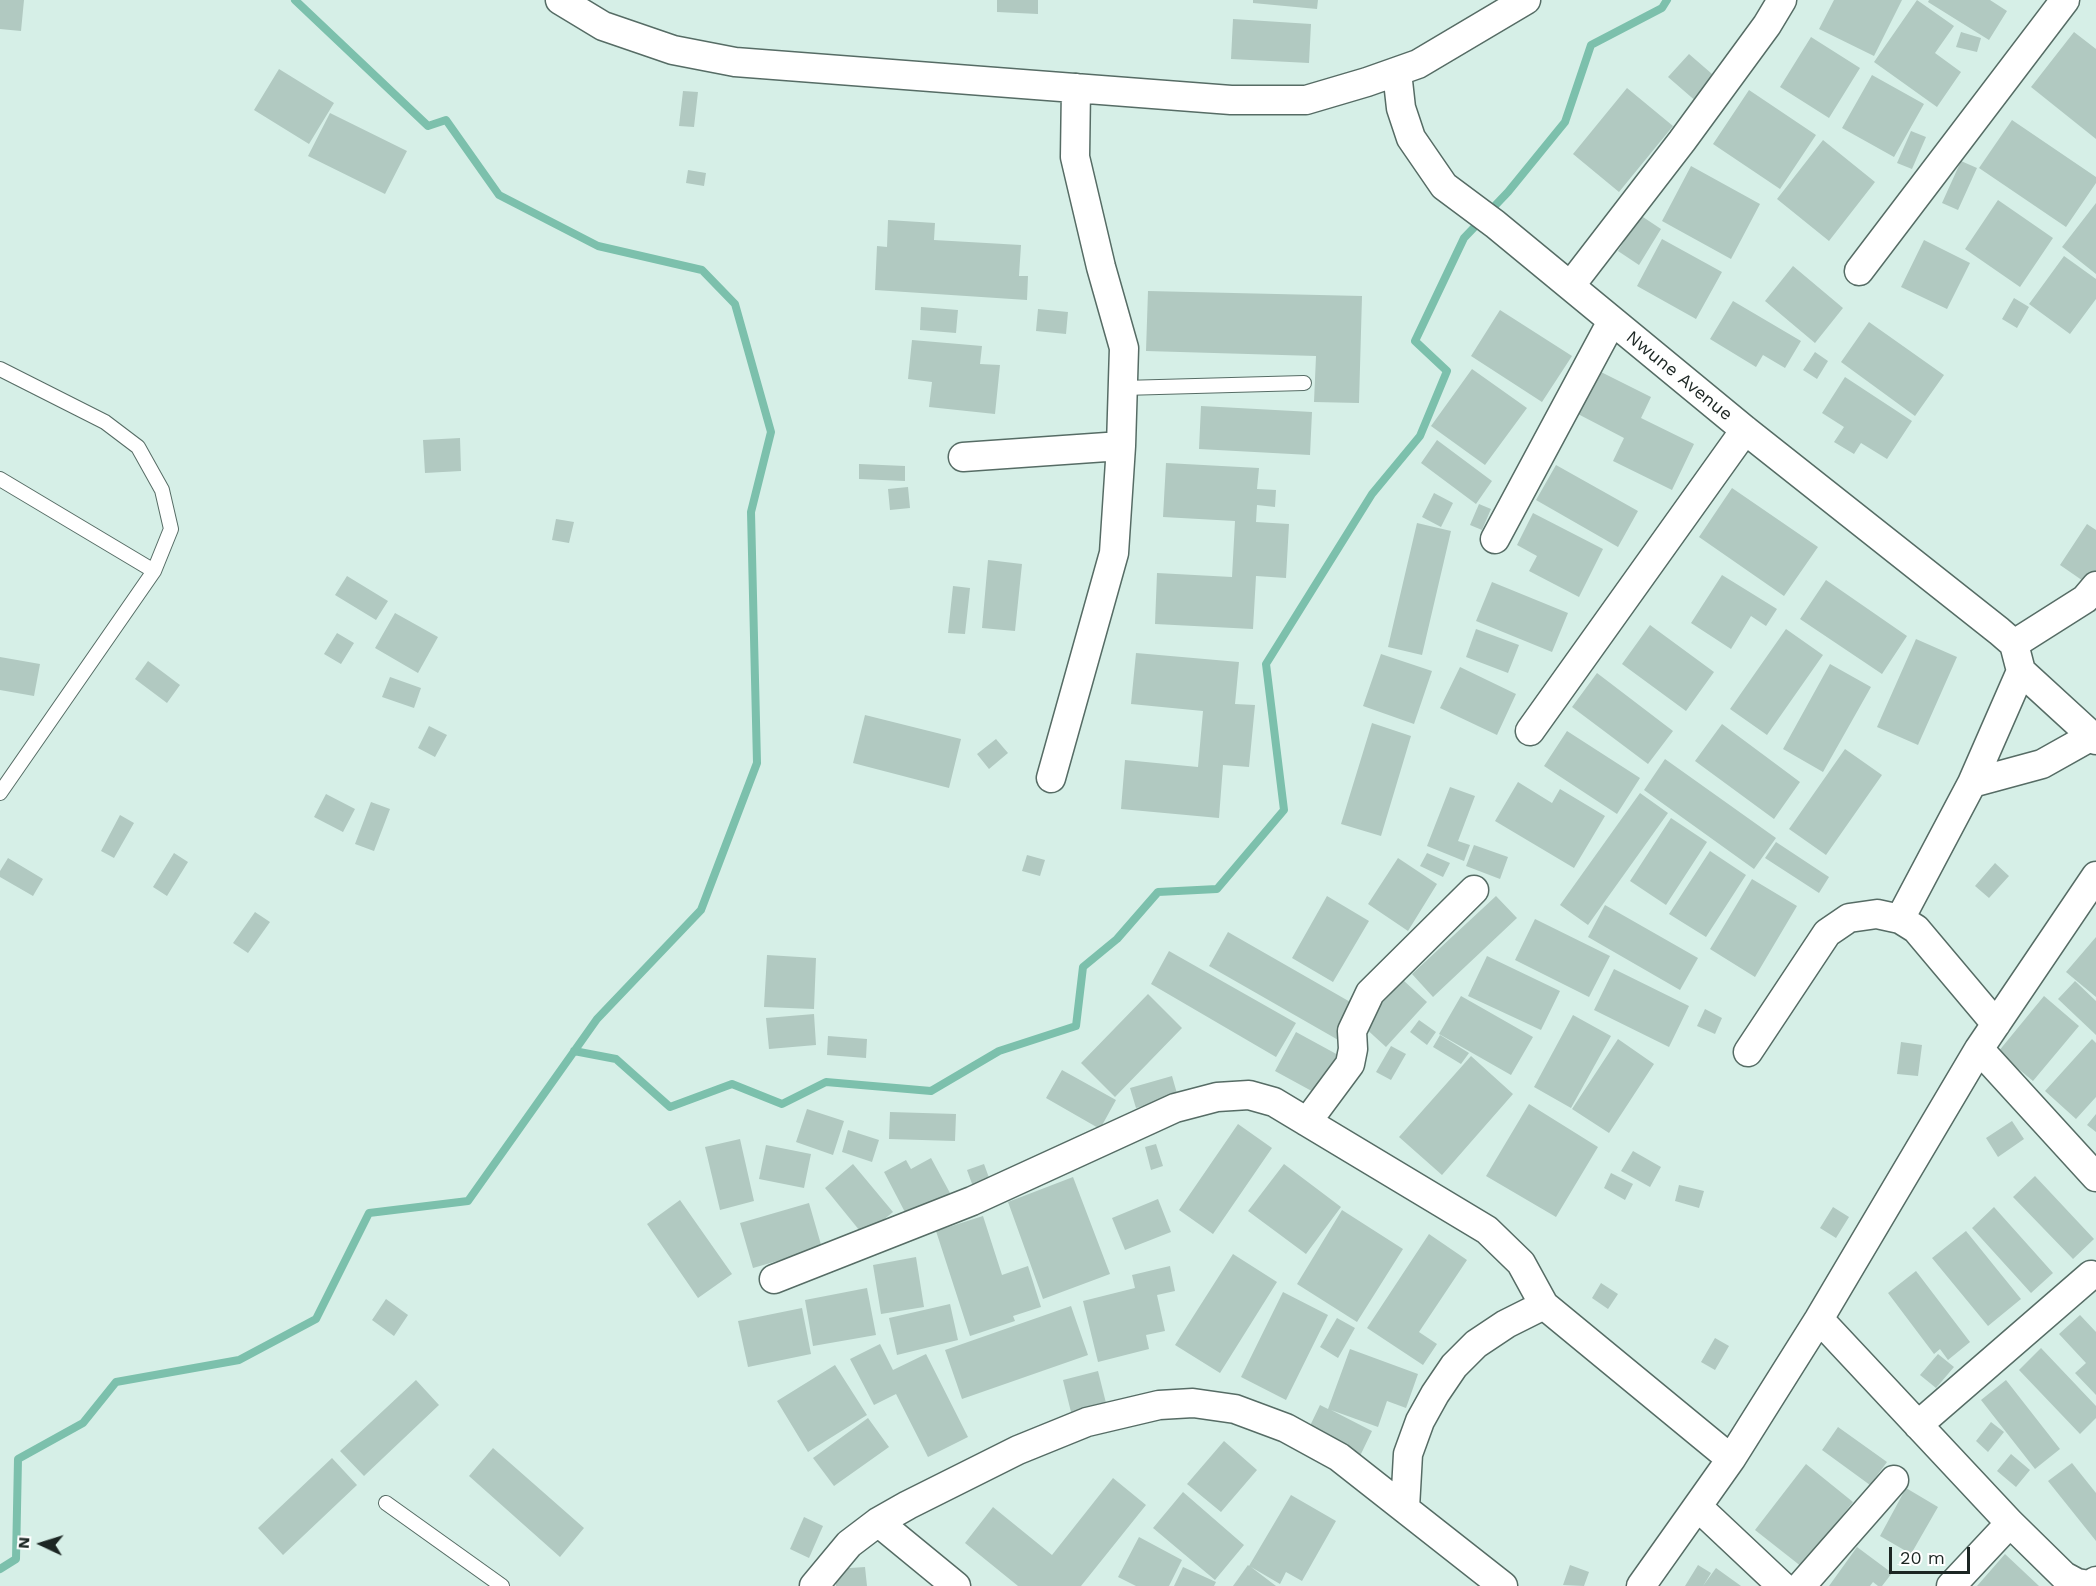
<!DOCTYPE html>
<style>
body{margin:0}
#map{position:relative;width:2096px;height:1586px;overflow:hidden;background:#d6efe7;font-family:"Work Sans",sans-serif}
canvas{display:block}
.north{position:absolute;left:12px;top:1514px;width:60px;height:60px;-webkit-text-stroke:4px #fff;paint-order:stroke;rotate:274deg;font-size:16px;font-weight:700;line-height:24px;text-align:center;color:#1c2623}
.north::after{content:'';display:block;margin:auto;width:21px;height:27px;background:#1c2623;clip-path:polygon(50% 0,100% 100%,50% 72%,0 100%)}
.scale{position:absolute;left:1889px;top:1547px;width:81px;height:27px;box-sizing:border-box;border:3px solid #1c2623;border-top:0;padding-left:8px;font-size:18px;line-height:21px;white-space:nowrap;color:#1c2623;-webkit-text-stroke:4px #fff;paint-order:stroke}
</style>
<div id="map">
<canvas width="2096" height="1586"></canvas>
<div class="north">N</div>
<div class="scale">20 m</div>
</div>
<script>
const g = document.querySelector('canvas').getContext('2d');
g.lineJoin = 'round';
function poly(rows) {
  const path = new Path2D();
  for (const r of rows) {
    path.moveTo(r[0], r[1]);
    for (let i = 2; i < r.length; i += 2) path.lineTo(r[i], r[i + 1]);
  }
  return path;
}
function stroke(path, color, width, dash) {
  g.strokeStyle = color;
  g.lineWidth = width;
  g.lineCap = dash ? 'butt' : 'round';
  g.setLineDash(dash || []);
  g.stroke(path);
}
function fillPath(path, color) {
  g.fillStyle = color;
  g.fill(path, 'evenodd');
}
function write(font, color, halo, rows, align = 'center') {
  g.font = font + ' "Work Sans",sans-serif';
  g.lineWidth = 5;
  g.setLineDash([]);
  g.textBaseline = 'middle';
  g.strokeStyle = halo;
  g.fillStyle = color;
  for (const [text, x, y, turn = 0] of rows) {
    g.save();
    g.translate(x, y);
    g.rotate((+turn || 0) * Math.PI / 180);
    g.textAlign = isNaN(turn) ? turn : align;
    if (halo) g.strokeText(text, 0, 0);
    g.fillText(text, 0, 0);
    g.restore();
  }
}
stroke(poly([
 [574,1051,616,1059,670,1107,732,1084,782,1104,826,1082,931,1091,999,1051,1076,1026,1083,967,1117,939,1158,892,1217,889,1284,810,1266,664,1372,494,1420,436,1447,371,1415,341,1464,238,1508,192,1565,122,1591,45,1662,8,1667,0],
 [0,1569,16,1559,18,1459,83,1423,116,1382,239,1360,316,1319,369,1213,468,1201,597,1019,701,910,757,763,751,512,771,432,735,304,702,270,598,246,499,195,446,120,428,126,295,0]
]), '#7cc0ac', 8);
fillPath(poly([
 [0,0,24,0,21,31,0,29],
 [997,0,1038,0,1038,14,997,12],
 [1253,0,1318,0,1317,9,1253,3],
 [1834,0,1902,0,1874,56,1819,29],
 [1917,0,1954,26,1935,53,1961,72,1937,107,1874,62],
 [1929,0,1990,0,2007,11,1989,40,1928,2],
 [1233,19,1311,24,1309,63,1231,59],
 [1961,32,1981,38,1977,52,1956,47],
 [2074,32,2096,49,2096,139,2031,87],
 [1811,37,1860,68,1829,118,1780,87],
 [1689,54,1719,80,1698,103,1668,77],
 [279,69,334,103,309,144,254,110],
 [1872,75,1924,104,1894,157,1842,128],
 [1627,88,1673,126,1619,192,1573,154],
 [1749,90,1816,135,1780,189,1713,144],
 [683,91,698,92,694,127,679,126],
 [330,113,407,151,385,194,308,156],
 [2012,120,2096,177,2096,183,2066,227,1979,168],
 [1911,131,1926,137,1912,169,1897,163],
 [1823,140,1875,182,1829,241,1777,199],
 [1961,161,1977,168,1958,210,1942,203],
 [1691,166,1760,204,1731,259,1662,221],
 [688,170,706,173,704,186,686,183],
 [1998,200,2053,238,2020,287,1965,249],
 [2096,203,2096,274,2062,247],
 [1640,215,1661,229,1639,265,1618,251],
 [888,220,935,223,934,240,1021,245,1019,276,1028,276,1027,300,875,290,877,246,887,247],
 [1662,239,1722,272,1696,319,1637,286],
 [1924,240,1970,263,1947,309,1901,287],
 [2064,256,2096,279,2096,299,2070,334,2029,304],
 [1793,266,1843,308,1815,343,1765,301],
 [1148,291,1362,296,1359,403,1314,402,1316,356,1146,351],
 [2014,298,2029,307,2017,328,2002,319],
 [1733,301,1801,341,1785,368,1763,355,1756,367,1710,339],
 [921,307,958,310,956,333,920,330],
 [1038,309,1068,312,1066,334,1036,331],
 [1500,310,1572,356,1542,402,1471,356],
 [1869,322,1944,375,1915,416,1841,362],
 [912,340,982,346,980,364,1000,365,995,414,929,407,932,382,908,379],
 [1815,352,1828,361,1817,379,1803,370],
 [1472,369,1527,408,1485,465,1431,426],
 [1599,371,1651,397,1641,418,1694,444,1672,490,1613,461,1624,438,1578,414],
 [1845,377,1912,421,1887,459,1861,443,1854,454,1834,442,1844,427,1822,413],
 [1201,406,1312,412,1310,455,1199,449],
 [460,438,461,471,425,473,423,440],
 [1437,440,1492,481,1476,504,1421,463],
 [1166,463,1259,468,1257,489,1276,490,1275,507,1257,505,1256,522,1289,524,1286,578,1256,576,1253,629,1155,624,1157,573,1232,577,1235,521,1163,517],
 [859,464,905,466,905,481,859,479],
 [1556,465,1638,511,1618,547,1536,500],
 [908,487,910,508,890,510,888,489],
 [1732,488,1818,547,1784,596,1699,537],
 [1434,493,1453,503,1441,527,1422,517],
 [1479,504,1491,509,1482,530,1470,525],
 [1533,513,1603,549,1579,597,1529,571,1537,556,1517,545],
 [556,519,574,522,569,543,552,540],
 [1417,523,1451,531,1422,655,1388,647],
 [2087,524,2096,530,2096,575,2089,585,2060,565],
 [988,560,1022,564,1015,631,982,628],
 [1722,575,1777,609,1766,626,1751,616,1731,649,1691,623],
 [347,576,388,601,376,620,335,595],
 [1826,580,1907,636,1882,674,1800,619],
 [1492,582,1568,613,1552,652,1476,621],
 [953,586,970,588,965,634,948,633],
 [395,613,438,637,418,673,375,648],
 [1650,625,1714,672,1686,711,1622,664],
 [1476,629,1519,645,1508,673,1466,657],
 [1786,629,1823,655,1767,735,1730,709],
 [337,633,354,643,341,664,324,654],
 [1916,639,1957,657,1918,745,1877,727],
 [1136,653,1239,662,1235,704,1255,705,1249,767,1223,765,1219,818,1121,809,1125,760,1198,767,1203,711,1131,704],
 [1381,654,1432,671,1414,724,1363,706],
 [0,657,40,664,34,696,0,690],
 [148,661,180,685,167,703,135,679],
 [1830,664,1871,687,1823,772,1783,749],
 [1460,667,1516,694,1497,735,1440,708],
 [1597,673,1673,731,1648,764,1572,707],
 [390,677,421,688,414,708,382,697],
 [865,715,961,739,949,788,853,763],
 [1372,723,1411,736,1381,836,1341,824],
 [1722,724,1800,782,1774,819,1695,761],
 [429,726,447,735,435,757,418,748],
 [1567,731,1640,778,1617,814,1544,766],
 [996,739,1008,753,989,769,977,754],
 [1845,749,1882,775,1826,855,1789,829],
 [1665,759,1776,838,1754,869,1644,790],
 [1518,782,1552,803,1560,789,1605,816,1574,868,1495,821],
 [1450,787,1475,796,1458,841,1470,845,1464,861,1427,846],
 [1640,793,1668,813,1588,925,1560,905],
 [326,794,355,809,343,832,314,817],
 [371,802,390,809,374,851,355,844],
 [120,815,134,823,114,858,101,851],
 [1671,818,1707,842,1666,905,1630,881],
 [1776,842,1829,877,1819,893,1765,858],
 [1474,845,1508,857,1500,879,1466,866],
 [1710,851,1746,875,1706,937,1669,914],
 [174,853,188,862,167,896,153,887],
 [1427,853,1450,863,1443,877,1420,866],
 [1027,855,1045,860,1040,876,1022,871],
 [8,858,43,879,33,896,0,877,0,871],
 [1398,858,1437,884,1408,931,1368,904],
 [1995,863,2009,876,1989,898,1975,886],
 [1752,879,1797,906,1755,977,1710,949],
 [1327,896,1369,921,1333,982,1292,958],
 [1496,896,1517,918,1433,997,1412,974],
 [1605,905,1698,958,1680,990,1588,937],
 [255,912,270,922,248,953,233,943],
 [1535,919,1610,956,1589,997,1515,960],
 [1228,932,1359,1007,1340,1041,1209,966],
 [2096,937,2096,997,2066,972],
 [1169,951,1296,1023,1276,1057,1151,984],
 [767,955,816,958,814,1009,764,1007],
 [1487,956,1560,991,1541,1030,1468,996],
 [1614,969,1689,1006,1669,1047,1594,1010],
 [1403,980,1427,1002,1386,1047,1362,1025],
 [2075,981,2096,1001,2096,1035,2058,999],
 [1148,994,1182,1028,1115,1097,1081,1063],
 [1461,996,1533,1037,1511,1075,1439,1034],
 [2044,996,2079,1026,2033,1081,1998,1052],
 [1705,1009,1722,1018,1715,1034,1697,1026],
 [814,1014,816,1045,769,1049,766,1018],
 [1573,1015,1611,1036,1571,1108,1534,1087],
 [1419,1020,1436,1032,1427,1045,1410,1032],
 [1296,1032,1340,1056,1319,1095,1275,1071],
 [1440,1035,1469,1053,1461,1064,1433,1047],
 [828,1036,867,1039,866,1058,827,1055],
 [1618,1039,1654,1064,1609,1133,1572,1109],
 [2092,1039,2096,1043,2096,1097,2076,1119,2045,1091],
 [1901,1042,1922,1045,1918,1076,1897,1074],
 [1391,1046,1406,1054,1391,1080,1376,1072],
 [1471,1056,1513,1094,1442,1175,1399,1137],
 [1062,1070,1116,1100,1100,1129,1046,1098],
 [1172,1076,1178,1097,1136,1108,1130,1088],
 [1529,1104,1598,1147,1556,1217,1486,1176],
 [807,1109,844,1121,833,1155,796,1142],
 [890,1112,956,1114,955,1141,889,1139],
 [2096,1114,2096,1132,2087,1125],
 [2012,1121,2024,1139,1998,1157,1986,1138],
 [1238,1124,1272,1148,1213,1234,1179,1210],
 [848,1130,879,1140,872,1162,842,1152],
 [740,1139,754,1201,720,1210,705,1147],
 [1156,1144,1163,1166,1151,1170,1145,1147],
 [766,1145,811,1154,804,1188,759,1179],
 [1633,1151,1661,1167,1650,1187,1621,1171],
 [931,1158,950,1193,907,1216,884,1172,906,1160,911,1169],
 [853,1164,893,1212,864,1236,825,1188],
 [984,1164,992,1186,975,1192,967,1170],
 [1284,1164,1341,1207,1306,1254,1248,1211],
 [1611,1173,1633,1184,1625,1200,1604,1188],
 [2035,1176,2094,1239,2073,1259,2013,1197],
 [1073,1177,1110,1274,1043,1299,1008,1202],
 [1679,1185,1704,1191,1699,1208,1675,1201],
 [1158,1199,1171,1232,1125,1250,1112,1218],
 [680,1200,732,1274,698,1298,647,1224],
 [809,1203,822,1248,753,1268,740,1223],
 [1833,1207,1849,1217,1836,1238,1820,1228],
 [1994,1207,2053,1273,2031,1293,1972,1228],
 [1342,1210,1403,1249,1357,1322,1297,1284],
 [983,1216,1002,1275,1028,1266,1041,1307,1013,1316,1015,1321,970,1336,936,1231],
 [1966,1231,2021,1299,1988,1326,1932,1258],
 [1429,1234,1467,1260,1419,1332,1437,1344,1423,1365,1367,1328],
 [1233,1254,1277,1282,1220,1373,1175,1345],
 [916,1257,924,1307,881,1314,873,1265],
 [1170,1266,1175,1291,1157,1295,1165,1331,1146,1335,1149,1349,1098,1362,1083,1301,1135,1288,1132,1275],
 [1916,1271,1970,1342,1948,1360,1940,1349,1934,1354,1888,1293],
 [1601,1283,1618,1294,1608,1309,1592,1298],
 [867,1288,876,1335,813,1346,805,1300],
 [1283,1292,1328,1315,1286,1400,1241,1377],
 [386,1299,408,1315,394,1336,372,1320],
 [950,1304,958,1340,897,1355,889,1318],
 [1071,1306,1088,1355,962,1399,945,1350],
 [802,1308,811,1354,748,1367,738,1321],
 [2080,1315,2096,1332,2096,1395,2075,1373,2086,1363,2059,1334],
 [1337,1318,1355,1328,1338,1358,1320,1347],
 [1715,1338,1729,1346,1715,1370,1701,1362],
 [880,1344,893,1370,926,1354,968,1437,928,1457,896,1394,874,1405,850,1359],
 [2041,1348,2096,1406,2096,1418,2080,1434,2019,1370],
 [1350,1349,1418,1374,1406,1408,1387,1401,1378,1427,1331,1410,1372,1431,1360,1456,1308,1430,1320,1405,1328,1409],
 [1938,1354,1954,1367,1936,1388,1920,1375],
 [835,1365,867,1415,808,1452,777,1401],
 [1098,1371,1107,1407,1072,1416,1063,1380],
 [416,1380,439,1405,364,1476,340,1451],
 [2006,1380,2060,1449,2035,1469,1981,1400],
 [868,1418,889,1447,834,1486,813,1458],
 [1991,1422,2004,1432,1988,1452,1976,1441],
 [1838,1427,1887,1462,1870,1485,1822,1450],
 [1224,1441,1257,1470,1221,1512,1187,1484],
 [493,1448,584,1528,560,1557,469,1476],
 [2011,1454,2030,1470,2016,1487,1997,1471],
 [332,1458,357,1485,283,1555,258,1528],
 [2072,1463,2096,1493,2096,1541,2048,1481],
 [1806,1464,1853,1502,1802,1567,1755,1530],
 [1113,1478,1146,1505,1081,1586,1018,1586,965,1543,993,1507,1052,1555],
 [1906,1488,1938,1507,1911,1554,1880,1536],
 [1183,1492,1244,1545,1215,1580,1153,1528],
 [1291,1495,1336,1521,1302,1581,1286,1572,1280,1584,1251,1567,1276,1586,1233,1586,1248,1565,1249,1566],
 [804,1517,823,1526,809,1558,790,1549],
 [1139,1537,1182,1560,1169,1586,1136,1586,1118,1577],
 [1857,1547,1892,1573,1882,1586,1878,1586,1873,1582,1870,1586,1829,1586],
 [2005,1554,2039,1586,1977,1586],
 [1570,1565,1589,1572,1584,1586,1563,1585],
 [1698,1565,1711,1573,1703,1586,1685,1586],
 [865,1567,867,1586,836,1586,835,1569],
 [1183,1567,1216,1582,1214,1586,1174,1586],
 [1716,1568,1741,1586,1703,1586]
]), '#b1c9c1');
const service = poly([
 [0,369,105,422,138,447,162,490,171,529,154,571,0,793],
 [1123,388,1304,383],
 [0,479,154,571],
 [386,1503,502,1586]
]);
const minor = poly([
 [560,0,603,26,673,50,735,62,1231,100,1306,100,1367,82,1418,64,1526,0],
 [1397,72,1401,108,1411,138,1444,186,1495,224,1745,430,1999,631,2014,644],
 [1859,271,2065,0],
 [1571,285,1682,141,1767,25,1782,0],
 [963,457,1121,446],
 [1495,539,1612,321],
 [2014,644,2085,599,2096,586],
 [2021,671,2092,736],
 [1530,731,1745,430],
 [1051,778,1114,553,1121,446,1124,348,1101,267,1075,157,1076,88],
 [1972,783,2042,764,2092,736,2096,740],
 [1900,919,1972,783,2021,671,2014,644],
 [1979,1049,2096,1177],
 [1748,1052,1827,933,1849,918,1877,914,1900,919,1916,929,1996,1024],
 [1307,1122,1350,1064,1353,1049,1352,1031,1370,993,1474,890],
 [774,1279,972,1201,1175,1108,1217,1097,1249,1095,1274,1102,1487,1230,1521,1263,1544,1305,1731,1459],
 [1819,1319,2010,1523,2064,1576,2077,1583,2090,1585,2096,1581],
 [1918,1425,2091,1275],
 [1698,1507,1782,1586],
 [1405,1508,1408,1454,1420,1421,1435,1394,1454,1366,1476,1344,1506,1324,1544,1305],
 [878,1522,956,1586],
 [814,1586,849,1544,878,1522,908,1505,1018,1450,1087,1422,1159,1405,1193,1403,1235,1409,1286,1428,1339,1457,1503,1586],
 [1641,1586,1731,1459,1819,1319,1979,1049,2096,876],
 [1801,1586,1894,1480],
 [1951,1586,2010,1523]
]);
stroke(service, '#566c65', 16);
stroke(minor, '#566c65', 31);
stroke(service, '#fff', 14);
stroke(minor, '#fff', 28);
write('18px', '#1c2623', '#fff', [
 ["Nwune Avenue",1679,376,39]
]);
</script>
